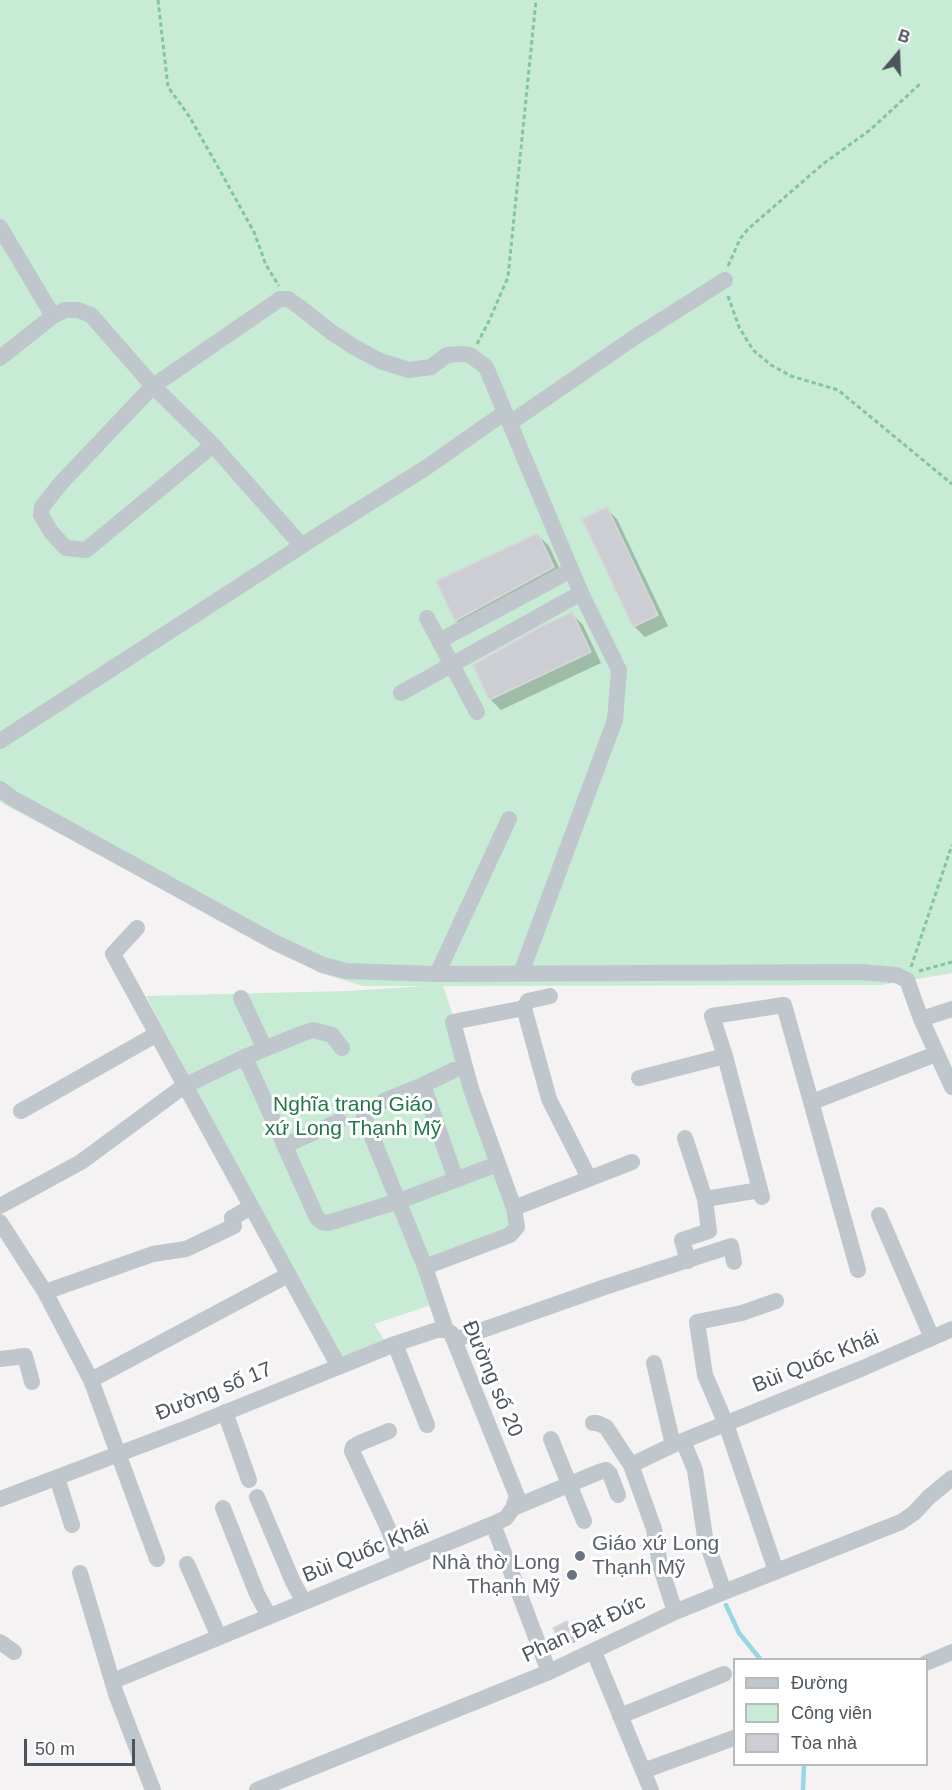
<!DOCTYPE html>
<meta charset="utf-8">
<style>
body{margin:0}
#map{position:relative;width:952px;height:1790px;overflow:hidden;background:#f4f2f2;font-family:Arial,sans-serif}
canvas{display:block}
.legend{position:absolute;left:733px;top:1658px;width:195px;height:108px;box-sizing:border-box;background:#fff;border:2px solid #b7bbbe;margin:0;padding:8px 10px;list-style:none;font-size:18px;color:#4c555d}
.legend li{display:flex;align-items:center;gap:12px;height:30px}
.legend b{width:30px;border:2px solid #b7bbbe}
.north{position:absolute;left:868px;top:24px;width:60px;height:60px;-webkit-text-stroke:4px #fff;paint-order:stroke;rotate:19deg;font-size:16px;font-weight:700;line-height:24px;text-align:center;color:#4c555d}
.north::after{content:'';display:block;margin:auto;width:21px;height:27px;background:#4c555d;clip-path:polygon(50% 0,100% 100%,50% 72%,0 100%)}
.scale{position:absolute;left:24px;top:1739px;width:111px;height:27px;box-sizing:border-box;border:3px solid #4c555d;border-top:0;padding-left:8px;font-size:18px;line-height:21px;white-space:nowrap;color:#4c555d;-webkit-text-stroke:4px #fff;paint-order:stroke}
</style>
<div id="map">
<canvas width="952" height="1790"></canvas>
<ul class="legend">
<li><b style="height:8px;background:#bfc6cc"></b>Đường</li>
<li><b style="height:16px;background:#c7ebd4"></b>Công viên</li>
<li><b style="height:16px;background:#cdced3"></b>Tòa nhà</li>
</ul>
<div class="north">B</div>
<div class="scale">50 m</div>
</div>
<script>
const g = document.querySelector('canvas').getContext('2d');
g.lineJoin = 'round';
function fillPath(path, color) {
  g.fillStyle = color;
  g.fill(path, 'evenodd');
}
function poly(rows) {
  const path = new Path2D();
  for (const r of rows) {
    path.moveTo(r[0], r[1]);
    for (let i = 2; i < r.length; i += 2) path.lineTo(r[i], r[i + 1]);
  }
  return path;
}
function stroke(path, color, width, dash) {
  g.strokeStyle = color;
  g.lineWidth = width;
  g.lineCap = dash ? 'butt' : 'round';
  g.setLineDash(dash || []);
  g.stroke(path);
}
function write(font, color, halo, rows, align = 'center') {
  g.font = font + ' Arial,sans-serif';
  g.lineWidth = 6;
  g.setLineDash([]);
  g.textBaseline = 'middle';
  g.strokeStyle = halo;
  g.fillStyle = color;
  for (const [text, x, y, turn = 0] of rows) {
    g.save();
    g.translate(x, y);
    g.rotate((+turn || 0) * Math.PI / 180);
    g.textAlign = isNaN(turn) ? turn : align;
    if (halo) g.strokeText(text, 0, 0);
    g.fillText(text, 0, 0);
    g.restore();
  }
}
fillPath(poly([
 [0,0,952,0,952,973,882,985,443,986,519,1213,515,1229,424,1273,437,1303,374,1324,386,1343,338,1358,146,996,347,991,425,986,363,986,320,973,0,802]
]), '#c7ebd4');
fillPath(poly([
 [606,508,617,519,668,626,645,637,634,626],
 [538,535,549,546,564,578,467,631,456,620],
 [572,614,583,625,601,663,501,710,490,699],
 [567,1623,572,1628,578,1641,566,1646,561,1641]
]), '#0003');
stroke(poly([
 [726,1605,739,1633,761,1660],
 [803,1790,804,1764]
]), '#99d5e2', 4.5);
const building = poly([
 [607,507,658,615,633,627,582,519,607,507],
 [538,533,554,567,455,621,436,581,538,533],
 [572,612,591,652,489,700,473,665,542,626,572,612],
 [567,1621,574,1635,560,1642,553,1628,567,1621]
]);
fillPath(building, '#cdced3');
stroke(building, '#d7d8dc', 1.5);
stroke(poly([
 [158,0,168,87,189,116,218,167,254,232,266,265,279,286],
 [728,266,740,239,748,229,823,164,870,130,920,84],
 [728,296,739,327,753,350,771,365,791,376,838,390,952,484],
 [477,344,489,321,508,277,536,0],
 [911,967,952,845],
 [919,971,952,962]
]), '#83c5a3', 3, [4.5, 3]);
stroke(poly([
 [0,227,53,316],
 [0,358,53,316,65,310,78,310,91,315,153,386,213,445,302,546],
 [510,423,635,337,725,280],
 [213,445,86,550,66,548,51,532,41,515,42,507,61,483,153,386,280,299,288,299,301,308,331,332,354,347,380,361,409,370,431,367,447,355,461,354,470,355,486,367,581,593,619,670,615,720,521,973],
 [427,618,477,712],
 [439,641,571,570],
 [401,693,581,593],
 [0,741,320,534,427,467,504,413],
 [0,789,12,798,274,942,323,965,346,971,437,974,861,972,896,975,907,980,921,1019,952,1087],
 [137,928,113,954,338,1365],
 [437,974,509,819],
 [241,998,265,1049],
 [524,1008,549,1099,589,1178],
 [921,1019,952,1009],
 [245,1057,301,1034,313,1030,332,1035,342,1048],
 [454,1070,423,1085,456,1180],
 [639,1078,725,1056],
 [384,1101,423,1085],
 [812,1102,936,1054],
 [21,1111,157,1034],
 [364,1117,425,1267,446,1330,451,1333,454,1340,517,1496,513,1508],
 [685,1138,705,1199],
 [286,1145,339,1121],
 [762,1197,725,1056,712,1016,784,1005,858,1270],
 [0,1206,81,1162,184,1086,245,1057,317,1218,322,1222,328,1223,399,1201,492,1166],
 [514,1208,632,1162],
 [879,1215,932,1338],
 [0,1222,45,1292,91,1380,157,1559],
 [688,1261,682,1240,709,1231,705,1199,760,1190],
 [425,1267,510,1235,517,1227,514,1208,471,1089,453,1022,524,1008,528,1001,550,996],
 [45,1292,153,1254,186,1249,234,1226,232,1218,251,1207],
 [776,1301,742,1313,697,1322,705,1375,726,1424,776,1571],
 [454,1340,605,1287,731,1246,734,1262],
 [395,1344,427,1425],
 [0,1359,25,1356,32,1382],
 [654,1363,673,1445],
 [91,1380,288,1275],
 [225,1412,249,1480],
 [593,1423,597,1423,606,1427,631,1465,654,1529,660,1565,675,1612],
 [389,1431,360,1443,353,1447,352,1451,388,1528,400,1563],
 [551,1439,584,1521],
 [683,1441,695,1470,705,1537,724,1592],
 [631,1465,673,1445,863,1368,952,1329],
 [57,1478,72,1525],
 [257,1497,293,1582,304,1602],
 [0,1499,187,1428,395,1344,437,1330,446,1330],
 [223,1508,257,1594,269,1616],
 [493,1524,549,1672],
 [187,1564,219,1637],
 [80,1573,116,1694,153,1790],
 [0,1642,14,1652],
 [594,1652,651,1790],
 [926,1663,952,1652],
 [113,1681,493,1524,506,1518,513,1508,599,1472,606,1470,610,1474,618,1495],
 [620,1716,724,1674],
 [643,1771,734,1738],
 [257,1790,549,1672,675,1612,724,1592,901,1522,914,1513,929,1497,952,1478]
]), '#bfc6cc', 16);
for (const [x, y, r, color] of [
 [580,1556,6,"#6b7280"],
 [572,1575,6,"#6b7280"]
]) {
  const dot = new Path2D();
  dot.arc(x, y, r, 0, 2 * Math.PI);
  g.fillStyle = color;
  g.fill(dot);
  stroke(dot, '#fff', 2);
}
write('21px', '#24774b', '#fff', [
 ["Nghĩa trang Giáo",353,1105],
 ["xứ Long Thạnh Mỹ",353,1129]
]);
write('21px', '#4c555d', '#fff', [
 ["Bùi Quốc Khái",816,1362,-22],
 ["Đường số 20",492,1379,67],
 ["Đường số 17",214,1392,-22],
 ["Bùi Quốc Khái",366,1552,-22],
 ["Phan Đạt Đức",584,1629,-25]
]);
write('21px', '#5b616d', '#fff', [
 ["Giáo xứ Long",592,1544],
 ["Thạnh Mỹ",592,1568],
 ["Nhà thờ Long",560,1563,"right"],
 ["Thạnh Mỹ",560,1587,"right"]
], 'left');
</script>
